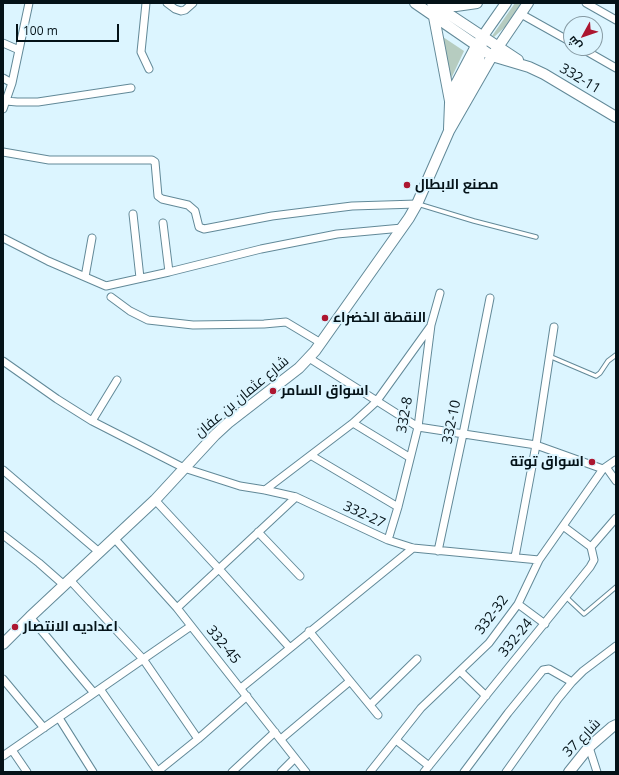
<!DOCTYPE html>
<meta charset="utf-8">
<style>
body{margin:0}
#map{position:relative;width:619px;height:775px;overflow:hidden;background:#dcf5ff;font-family:"Open Sans",Cairo,sans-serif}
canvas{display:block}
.frame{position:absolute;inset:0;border:4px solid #041218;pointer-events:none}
.north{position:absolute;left:563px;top:16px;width:40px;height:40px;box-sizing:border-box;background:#dcf5ff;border:1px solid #869aa3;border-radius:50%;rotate:230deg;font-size:11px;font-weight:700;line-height:16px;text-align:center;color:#041218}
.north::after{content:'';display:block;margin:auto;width:14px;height:18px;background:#ac1630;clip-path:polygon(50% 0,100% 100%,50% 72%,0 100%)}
.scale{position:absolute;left:16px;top:24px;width:103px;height:18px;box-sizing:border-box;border:2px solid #041218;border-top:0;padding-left:5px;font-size:12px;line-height:14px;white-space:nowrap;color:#041218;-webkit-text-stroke:3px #dcf5ff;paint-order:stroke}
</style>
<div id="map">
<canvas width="619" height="775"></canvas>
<div class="frame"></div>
<div class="north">ش</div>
<div class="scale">100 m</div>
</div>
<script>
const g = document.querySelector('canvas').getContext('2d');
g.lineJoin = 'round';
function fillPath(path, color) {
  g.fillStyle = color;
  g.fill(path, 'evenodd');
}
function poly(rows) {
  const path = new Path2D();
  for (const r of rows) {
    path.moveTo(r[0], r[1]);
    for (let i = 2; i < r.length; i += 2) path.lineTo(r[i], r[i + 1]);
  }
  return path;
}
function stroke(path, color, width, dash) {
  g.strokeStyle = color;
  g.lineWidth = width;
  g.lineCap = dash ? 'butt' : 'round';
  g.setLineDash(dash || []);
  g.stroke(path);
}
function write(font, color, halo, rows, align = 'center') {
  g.font = font + ' "Open Sans",Cairo,sans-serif';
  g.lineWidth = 4;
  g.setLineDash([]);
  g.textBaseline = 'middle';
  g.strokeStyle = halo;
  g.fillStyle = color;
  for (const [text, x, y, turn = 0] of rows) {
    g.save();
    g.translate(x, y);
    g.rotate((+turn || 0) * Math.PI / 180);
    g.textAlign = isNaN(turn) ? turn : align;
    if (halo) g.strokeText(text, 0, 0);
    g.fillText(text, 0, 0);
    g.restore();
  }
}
fillPath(poly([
 [515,3,521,3,505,27,494,37,492,36],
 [443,37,464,51,449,83,448,82]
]), '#b6ccc0');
const lane = poly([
 [418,204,474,221,536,237],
 [549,356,596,376,600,373,608,361,616,355],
 [566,597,584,614,616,587]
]);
const street = poly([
 [146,3,141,52,149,69],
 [167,3,175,9,181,11,185,10,193,3],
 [586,3,616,20],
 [521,14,571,42],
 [3,43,19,50],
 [581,48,616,68],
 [3,78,12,83,29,3],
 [6,101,17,102,38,102,131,88],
 [3,109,12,83],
 [3,152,49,160,152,160,155,162,158,196,162,199,188,205,195,211,199,227,204,229,272,216,352,206,417,204],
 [133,214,140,278],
 [163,223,169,272],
 [3,238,48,261,106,286,169,272,261,249,337,234,402,228],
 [85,277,92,238],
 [111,297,130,311,148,320,193,325,264,324,286,322,321,343],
 [309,358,418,427,536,445,603,469],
 [3,361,57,399,92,421,184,468,240,486,265,490,296,497,388,540,413,548,539,560],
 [92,421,117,380],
 [353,423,409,457],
 [312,456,398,507],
 [606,467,616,481],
 [3,470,99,552],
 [265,490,353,423,376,402,430,327],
 [155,500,219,569,290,648],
 [563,526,591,547],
 [258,532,300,576],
 [3,535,39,563,64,585],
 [114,538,177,608,306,772],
 [388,540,398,507,418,427,431,325,440,293],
 [438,551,463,434,490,298],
 [515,557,536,445,554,327],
 [69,579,143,659,198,739],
 [518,604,545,624],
 [177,608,296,497],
 [30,617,94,693],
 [309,631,378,715],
 [460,671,486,696],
 [3,679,44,728],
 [241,688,413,548],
 [100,689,158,772],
 [370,705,417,659],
 [59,718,93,772],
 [281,739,350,681],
 [396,740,429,766],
 [589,747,597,772],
 [12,750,27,772],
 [3,756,191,626],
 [157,772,198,739,247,696],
 [232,772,275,732],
 [281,772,295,758],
 [370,772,421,708,489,643,518,604,539,560,603,469,616,460],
 [424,772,590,567,594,560,591,547,616,518],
 [464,772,508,713,543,670,549,669,572,682],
 [506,772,558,699,572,682,583,671,616,646]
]);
const secondary = poly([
 [415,3,492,56,529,67,544,74,616,117],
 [432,3,518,60],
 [435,5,456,6,477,3],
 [434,17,450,101],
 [457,108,464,89,479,60,482,43],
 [449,129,450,103,456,84,476,46,506,3],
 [3,644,30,617,155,500,215,435,228,423,299,368,315,351,409,218,417,204,449,131,492,56,528,3],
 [569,772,589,747,612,727,616,725]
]);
stroke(lane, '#628998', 5.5);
stroke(street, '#628998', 9);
stroke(secondary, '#628998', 12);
stroke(lane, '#fff', 3.5);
stroke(street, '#fff', 7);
stroke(secondary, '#fff', 10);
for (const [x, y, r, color] of [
 [407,185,4,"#ac1630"],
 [325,318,4,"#ac1630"],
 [273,391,4,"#ac1630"],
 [592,462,4,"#ac1630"],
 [15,627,4,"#ac1630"]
]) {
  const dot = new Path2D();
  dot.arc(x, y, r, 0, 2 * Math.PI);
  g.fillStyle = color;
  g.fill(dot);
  stroke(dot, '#dcf5ff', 1.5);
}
write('14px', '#041218', '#dcf5ff', [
 ["332-11",580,79,31],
 ["شارع عثمان بن عفان",242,397,-40],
 ["332-8",405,415,-80],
 ["332-10",452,422,-78],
 ["332-27",364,515,25],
 ["332-32",492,615,-53],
 ["332-24",516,638,-51],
 ["332-45",223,645,51],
 ["شارع 37",582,738,-46]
]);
write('bold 14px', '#041218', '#dcf5ff', [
 ["مصنع الابطال",415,185],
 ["النقطة الخضراء",333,318],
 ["اسواق السامر",281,391],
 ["اسواق توتة",584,462,"right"],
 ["اعداديه الانتصار",23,627]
], 'left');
</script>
